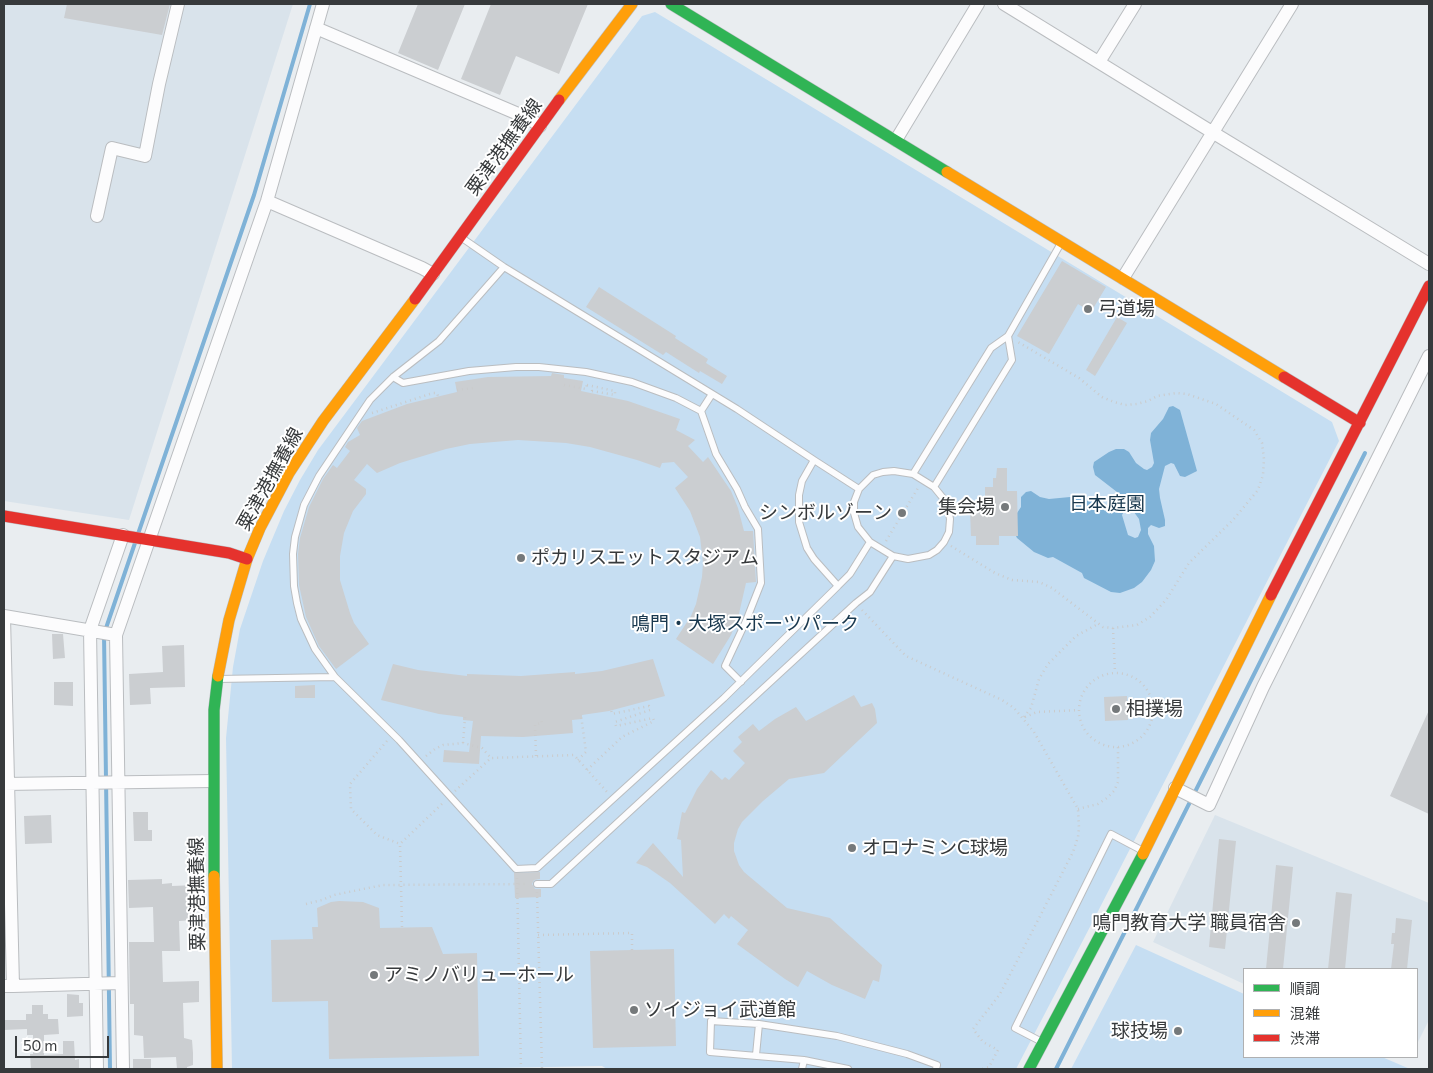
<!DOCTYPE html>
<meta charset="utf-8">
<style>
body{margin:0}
#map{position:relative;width:1433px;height:1073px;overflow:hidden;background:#e9edf0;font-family:Commissioner,"Noto Sans JP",sans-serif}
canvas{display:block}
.frame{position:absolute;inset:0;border:5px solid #373a3c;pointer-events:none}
.legend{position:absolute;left:1243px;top:968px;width:175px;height:90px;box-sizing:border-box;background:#fff;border:1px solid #afb0b1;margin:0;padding:6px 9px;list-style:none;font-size:15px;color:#373a3c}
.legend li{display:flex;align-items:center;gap:10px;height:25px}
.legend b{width:25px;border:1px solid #afb0b1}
.scale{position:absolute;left:15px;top:1036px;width:94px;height:22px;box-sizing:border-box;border:2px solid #373a3c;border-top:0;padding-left:6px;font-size:15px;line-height:18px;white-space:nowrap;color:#373a3c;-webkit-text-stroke:4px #fff;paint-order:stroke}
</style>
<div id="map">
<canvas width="1433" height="1073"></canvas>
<div class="frame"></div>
<ul class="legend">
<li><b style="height:6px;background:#30b455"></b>順調</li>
<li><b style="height:6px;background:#ff9f0a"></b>混雑</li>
<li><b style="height:6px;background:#e5322d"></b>渋滞</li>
</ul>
<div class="scale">50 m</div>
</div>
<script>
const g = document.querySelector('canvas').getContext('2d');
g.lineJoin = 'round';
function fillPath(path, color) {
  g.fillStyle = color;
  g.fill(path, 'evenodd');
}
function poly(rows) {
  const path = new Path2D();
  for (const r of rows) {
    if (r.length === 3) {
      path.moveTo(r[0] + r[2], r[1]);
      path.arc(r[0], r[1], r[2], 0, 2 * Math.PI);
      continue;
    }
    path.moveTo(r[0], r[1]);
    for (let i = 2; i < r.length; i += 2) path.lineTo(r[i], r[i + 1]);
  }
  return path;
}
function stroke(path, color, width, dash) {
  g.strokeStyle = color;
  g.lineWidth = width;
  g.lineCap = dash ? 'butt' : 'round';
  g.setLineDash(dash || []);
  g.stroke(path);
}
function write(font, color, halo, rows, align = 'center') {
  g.font = font + ' Commissioner,"Noto Sans JP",sans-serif';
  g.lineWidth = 4;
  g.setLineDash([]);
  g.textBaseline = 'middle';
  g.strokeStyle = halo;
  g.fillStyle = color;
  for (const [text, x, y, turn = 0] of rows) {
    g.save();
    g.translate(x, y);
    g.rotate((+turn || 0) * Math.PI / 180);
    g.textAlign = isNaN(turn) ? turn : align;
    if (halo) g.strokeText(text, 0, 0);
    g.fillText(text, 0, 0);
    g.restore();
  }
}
fillPath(poly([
 [4,4,293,4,129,520,4,501],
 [1215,815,1429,903,1429,1020,1417,1044,1417,969,1244,969,1244,984,1153,942]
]), '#d9e3eb');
fillPath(poly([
 [655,12,1332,422,1339,441,1092,923,1016,1069,607,1069,602,1066,441,1069,232,1069,226,738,233,667,240,629,263,561,284,511,300,480,318,450,642,16],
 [1136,945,1244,994,1244,1057,1382,1057,1410,1069,1071,1069]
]), '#c6def2');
fillPath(poly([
 [1173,406,1180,410,1197,471,1185,477,1180,476,1174,464,1171,463,1165,466,1159,489,1160,498,1165,520,1165,526,1159,528,1151,525,1148,528,1148,534,1154,546,1155,561,1151,570,1142,582,1134,588,1120,593,1111,592,1084,578,1082,573,1053,557,1048,558,1034,552,1017,538,1015,534,1017,513,1021,507,1021,497,1026,492,1031,491,1040,497,1049,499,1070,497,1089,499,1103,505,1110,505,1114,503,1117,500,1117,492,1095,475,1093,467,1094,462,1109,452,1116,449,1124,449,1129,452,1136,463,1144,469,1147,470,1152,467,1154,463,1150,440,1151,433,1163,419,1169,407],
 [1131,508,1139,519,1141,530,1138,537,1135,538,1128,535,1122,515,1125,509]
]), '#7fb2d7');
stroke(poly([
 [138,534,254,195,310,4],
 [110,1069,104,634,135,543],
 [1056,1069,1365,453]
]), '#7fb2d7', 4);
fillPath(poly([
 [67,4,170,4,162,35,64,18],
 [418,4,465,4,438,70,398,53],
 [491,4,588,4,559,74,516,56,500,95,461,79],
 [1062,261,1106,287,1091,312,1078,304,1049,354,1017,336],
 [599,287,676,336,675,338,708,359,706,363,727,376,722,384,700,371,699,373,666,352,663,355,586,307],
 [1117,317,1127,323,1095,376,1086,370],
 [552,373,564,375,564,378,583,381,581,391,628,401,680,419,676,430,695,440,688,446,703,462,708,457,731,491,738,508,744,531,753,531,756,582,746,583,738,618,731,635,713,664,676,639,691,616,696,604,702,577,703,563,700,537,690,511,675,488,688,477,674,462,662,463,660,468,637,460,590,447,566,443,518,440,470,444,446,449,400,463,377,473,367,464,354,480,366,489,366,494,353,511,344,533,340,556,340,580,350,613,354,623,369,644,336,669,319,646,306,617,299,585,298,554,300,538,309,507,323,479,333,465,337,468,350,451,345,447,348,442,360,435,357,428,362,421,407,404,457,392,455,382,488,377,551,376],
 [997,468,1007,468,1007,491,1017,491,1018,536,999,536,999,545,976,545,976,536,971,536,970,511,985,509,985,487,993,487,993,478,996,478],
 [52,634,63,634,65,658,53,659],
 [184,645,185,687,150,688,151,704,130,705,129,674,163,672,162,646],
 [653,659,665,696,609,711,582,715,582,719,572,720,573,733,523,737,481,736,479,764,443,762,444,750,469,752,473,721,463,720,463,717,439,714,381,700,393,664,418,670,467,676,467,674,521,676,575,672,575,674,602,671],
 [54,682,73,682,73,706,54,705],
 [315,685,315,698,295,698,295,686],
 [854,695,861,707,872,703,875,709,877,723,824,773,789,779,763,801,742,822,738,829,734,843,734,851,739,865,744,872,787,908,830,918,882,965,879,982,873,980,865,999,832,985,807,971,798,987,785,979,737,944,748,930,731,916,729,919,724,914,715,924,670,883,647,867,636,863,653,843,683,877,681,840,677,839,682,812,685,813,697,789,711,770,722,780,725,777,729,780,745,763,733,751,742,742,738,737,753,724,759,731,775,719,796,707,806,721],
 [1127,696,1128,720,1105,721,1104,697],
 [1429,710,1429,814,1390,796],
 [133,812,148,812,148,830,152,830,152,841,134,841],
 [51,815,52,843,25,844,24,816],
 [1219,839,1236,841,1225,949,1209,947],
 [1276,865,1293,867,1283,969,1266,969],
 [540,872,540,879,534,880,532,884,535,889,541,889,541,897,515,898,514,873],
 [162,879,162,884,172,883,172,886,197,885,198,906,194,906,194,920,179,921,180,951,162,951,163,982,199,981,199,1002,183,1003,184,1038,192,1040,193,1053,193,1065,187,1067,187,1069,177,1069,176,1057,144,1058,143,1036,134,1035,134,1004,130,1004,129,942,154,942,153,907,129,908,128,880],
 [1336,892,1352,894,1345,969,1328,969],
 [339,901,363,902,379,908,380,928,432,927,443,954,477,953,479,1056,329,1059,328,1001,272,1002,271,940,313,939,312,927,318,927,317,908,331,902],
 [1396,918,1412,920,1407,969,1391,969,1394,944,1391,944,1392,933,1395,933],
 [674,949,676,1046,593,1048,590,951],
 [67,994,79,995,79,1003,83,1003,83,1016,67,1017],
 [32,1005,43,1005,43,1014,48,1014,48,1019,58,1019,59,1034,44,1035,44,1055,63,1054,63,1041,74,1041,75,1060,79,1059,79,1069,31,1069,30,1054,33,1054,33,1035,27,1035,27,1029,4,1030,4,1020,26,1020,26,1014,32,1014],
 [133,1059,151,1059,151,1069,133,1069]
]), '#cbced1');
const lane = poly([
 [393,377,403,383,469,371,516,367,539,367,586,372,632,382,676,398,701,411,712,394],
 [701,411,716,454,737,489,745,507,758,529,761,583,746,621,725,666,741,682],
 [814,460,859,489],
 [934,487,1012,360,1008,336],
 [870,542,858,527,854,513,854,502,859,489,873,475,883,472,894,471,913,474],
 [838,586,850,574,870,542,893,556,908,559,929,555,937,550,944,542,949,532,950,519,948,508,943,498,934,487,913,474,991,348,1008,336,1061,243],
 [335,677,315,649,301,619,297,603,294,586,293,554,295,537,304,505,319,476,370,400,393,377,439,341,504,267],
 [218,679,335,677,399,740,516,869,537,868,724,698,838,586,814,559,807,548,799,522,799,495,802,481,814,460,737,409,504,267,462,238],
 [537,884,551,884,856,603,870,592,893,556],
 [759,1024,837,1036,907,1054,937,1065,936,1069],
 [1042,1042,1015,1028,1111,834,1143,851],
 [756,1055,759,1024,711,1021,710,1052,804,1060,848,1069],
 [802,1069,804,1060]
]);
const street = poly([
 [1004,4,1212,132,1429,264],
 [316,28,530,119,540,126],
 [1099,62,1135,4],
 [896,140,978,4],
 [267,201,422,268,433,274],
 [97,216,112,148,145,156,159,84,178,4],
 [1123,278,1292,4],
 [4,616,116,635],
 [4,784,213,781],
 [1175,788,1209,805,1263,687,1429,356],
 [4,986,13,986,4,617],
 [13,986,120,983],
 [97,1069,90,630,123,535],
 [123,1069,116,635,267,201,323,4]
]);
const fast = poly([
 [671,4,947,172],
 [214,876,214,710,218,676],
 [1029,1069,1143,854]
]);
const slow = poly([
 [559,100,632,4],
 [947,172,1284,377],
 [218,676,229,620,247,559,260,528,289,473,323,421,415,299],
 [1143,854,1271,595],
 [214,876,217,1069]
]);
const jam = poly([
 [415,299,559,100],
 [1284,377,1360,423],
 [4,516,229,553,247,559],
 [1271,595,1429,286]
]);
stroke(lane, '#babdc0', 8);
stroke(street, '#babdc0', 14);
stroke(fast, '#babdc0', 12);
stroke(slow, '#babdc0', 12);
stroke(jam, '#babdc0', 12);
stroke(poly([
 [564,385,586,389,587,384],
 [587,385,615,391,615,395,592,391,592,393],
 [457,390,473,388],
 [372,413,433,393,437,393,438,396],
 [886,541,918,488],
 [951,546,995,573,1012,580,1039,582,1052,588,1103,627,1113,628,1137,625,1150,617,1166,600,1189,563,1233,520,1258,490,1263,475,1264,459,1262,443,1254,430,1216,404,1187,394,1177,393,1157,396,1148,401,1137,404,1125,405,1114,402,1102,397,1079,378,1018,342],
 [862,610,906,656,1002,700,1014,708,1034,732,1078,809,1079,828,1078,837,1073,852,1000,994,973,1029,983,1042,998,1050,989,1067,982,1069],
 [1113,628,1115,673],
 [1116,710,37],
 [1024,717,1031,708,1039,679,1048,664,1076,636,1098,624],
 [1025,717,1037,712,1078,710],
 [387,741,350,784,351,809,377,835,400,844],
 [463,743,465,717],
 [426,756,435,749,443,745,463,743,482,748,491,758],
 [536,756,535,724,542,723,541,718],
 [578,760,586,752,581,715],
 [587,770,622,737,654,721,653,718,616,726,615,722,650,710,649,706,612,714,611,710],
 [455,791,491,758,574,755,607,792],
 [1078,809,1098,804,1107,798,1114,791,1118,782,1118,747],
 [517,878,521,1069],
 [537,892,542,1069],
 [306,904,322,900,334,895,383,885,528,884],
 [402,927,400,844,444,802],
 [538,935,632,933,632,951]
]), '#cacbcc', 2.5, [1, 4]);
stroke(lane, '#fcfcfd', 6);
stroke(street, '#fcfcfd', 12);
stroke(fast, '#30b455', 11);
stroke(slow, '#ff9f0a', 11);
stroke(jam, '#e5322d', 11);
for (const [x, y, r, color] of [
 [1088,309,5,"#75797b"],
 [1005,507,5,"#75797b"],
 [902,513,5,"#75797b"],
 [521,558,5,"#75797b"],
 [1116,709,5,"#75797b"],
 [852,848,5,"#75797b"],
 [1296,923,5,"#75797b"],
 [374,975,5,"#75797b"],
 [634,1010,5,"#75797b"],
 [1178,1031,5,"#75797b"]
]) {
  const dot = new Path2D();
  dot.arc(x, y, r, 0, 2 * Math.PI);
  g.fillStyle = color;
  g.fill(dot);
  stroke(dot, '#fff', 2);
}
write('19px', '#373a3c', '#fff', [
 ["粟津港撫養線",504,147,-54],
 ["粟津港撫養線",270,479,-61],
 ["粟津港撫養線",197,894,-91]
]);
write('19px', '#373a3c', '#fff', [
 ["弓道場",1098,309],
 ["集会場",995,507,"right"],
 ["シンボルゾーン",892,513,"right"],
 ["ポカリスエットスタジアム",531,558],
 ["相撲場",1126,709],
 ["オロナミンC球場",862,848],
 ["鳴門教育大学 職員宿舎",1286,923,"right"],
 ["アミノバリューホール",384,975],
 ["ソイジョイ武道館",644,1010],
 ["球技場",1168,1031,"right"]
], 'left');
write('19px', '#19384e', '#fff', [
 ["日本庭園",1107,504],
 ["鳴門・大塚スポーツパーク",745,624]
]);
</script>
